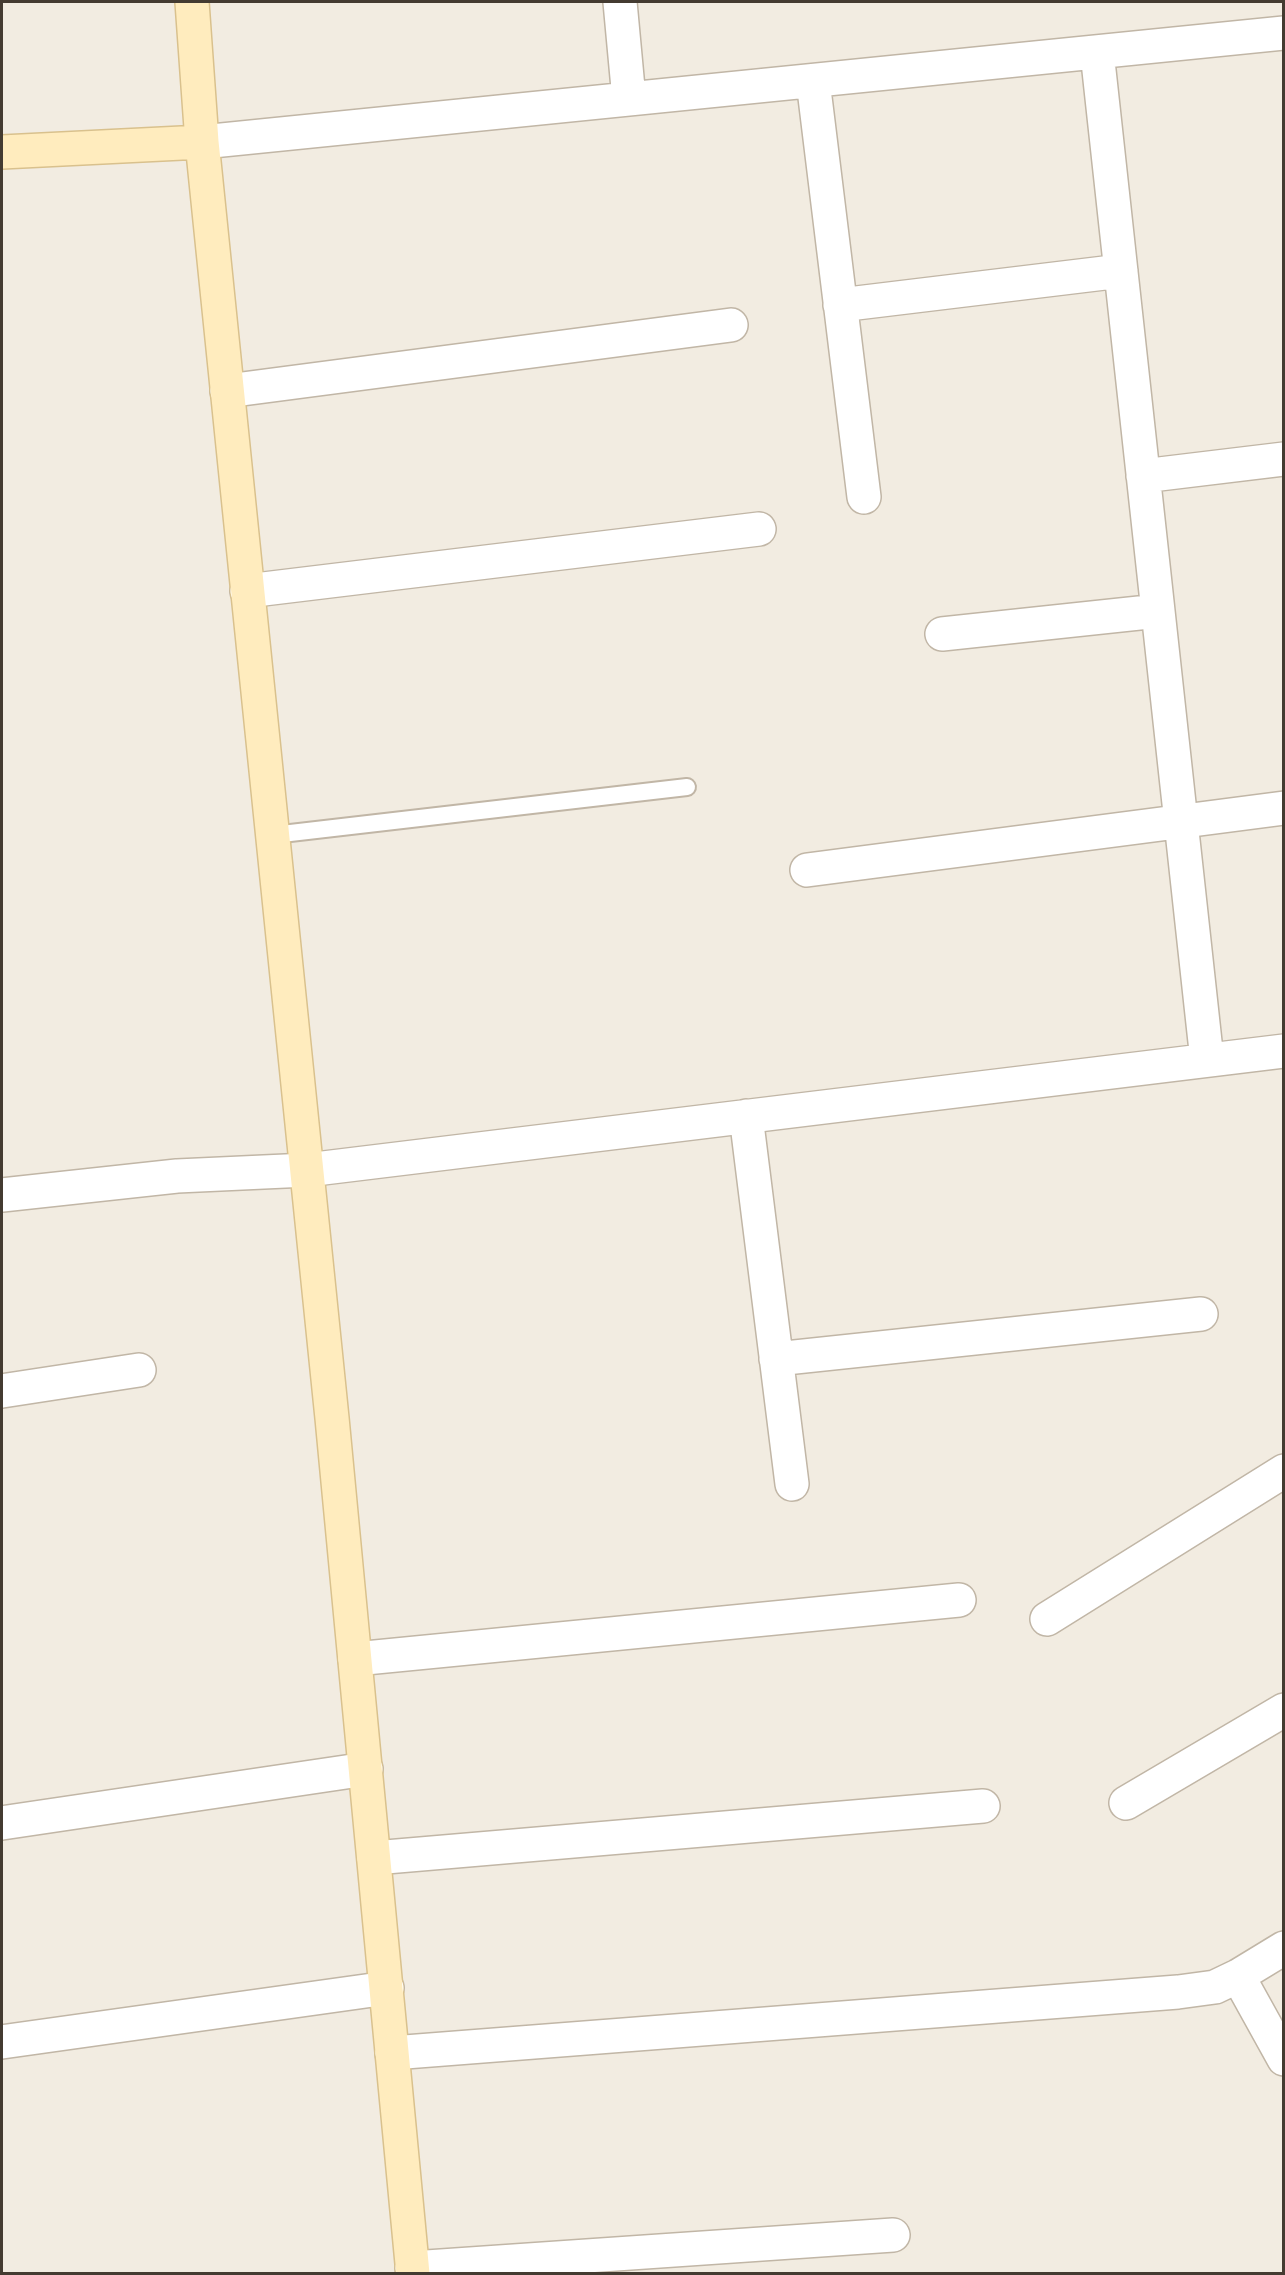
<!DOCTYPE html>
<style>
body{margin:0}
#map{position:relative;width:1285px;height:2275px;overflow:hidden;background:#f2ece1;font-family:Rubik,sans-serif}
canvas{display:block}
.frame{position:absolute;inset:0;border:3px solid #443b31;pointer-events:none}
</style>
<div id="map">
<canvas width="1285" height="2275"></canvas>
<div class="frame"></div>
</div>
<script>
const g = document.querySelector('canvas').getContext('2d');
g.lineJoin = 'round';
function poly(rows) {
  const path = new Path2D();
  for (const r of rows) {
    path.moveTo(r[0], r[1]);
    for (let i = 2; i < r.length; i += 2) path.lineTo(r[i], r[i + 1]);
  }
  return path;
}
function stroke(path, color, width, dash) {
  g.strokeStyle = color;
  g.lineWidth = width;
  g.lineCap = dash ? 'butt' : 'round';
  g.setLineDash(dash || []);
  g.stroke(path);
}
const lane = poly([
 [273,835,687,787]
]);
const street = poly([
 [620,2,629,99],
 [1097,52,1207,1060],
 [813,81,864,497],
 [202,142,1284,33],
 [840,305,1121,271],
 [227,391,731,325],
 [1143,476,1284,459],
 [247,591,759,529],
 [942,634,1158,611],
 [807,870,1284,808],
 [746,1116,792,1484],
 [2,1195,177,1176,307,1170,1284,1051],
 [776,1359,1201,1314],
 [2,1391,139,1370],
 [1047,1619,1284,1471],
 [355,1659,959,1600],
 [1126,1803,1284,1710],
 [2,1823,366,1769],
 [374,1858,983,1806],
 [1238,1976,1284,2059],
 [2,2042,387,1988],
 [392,2053,1178,1992,1215,1987,1238,1976,1284,1948],
 [412,2268,893,2235]
]);
const secondary = poly([
 [192,2,202,142,332,1418,413,2274],
 [2,152,202,142]
]);
stroke(lane, '#c1b6a6', 20);
stroke(street, '#c1b6a6', 36);
stroke(secondary, '#d9c18d', 36);
stroke(lane, '#fff', 16);
stroke(street, '#fff', 33);
stroke(secondary, '#ffecbe', 33);
</script>
